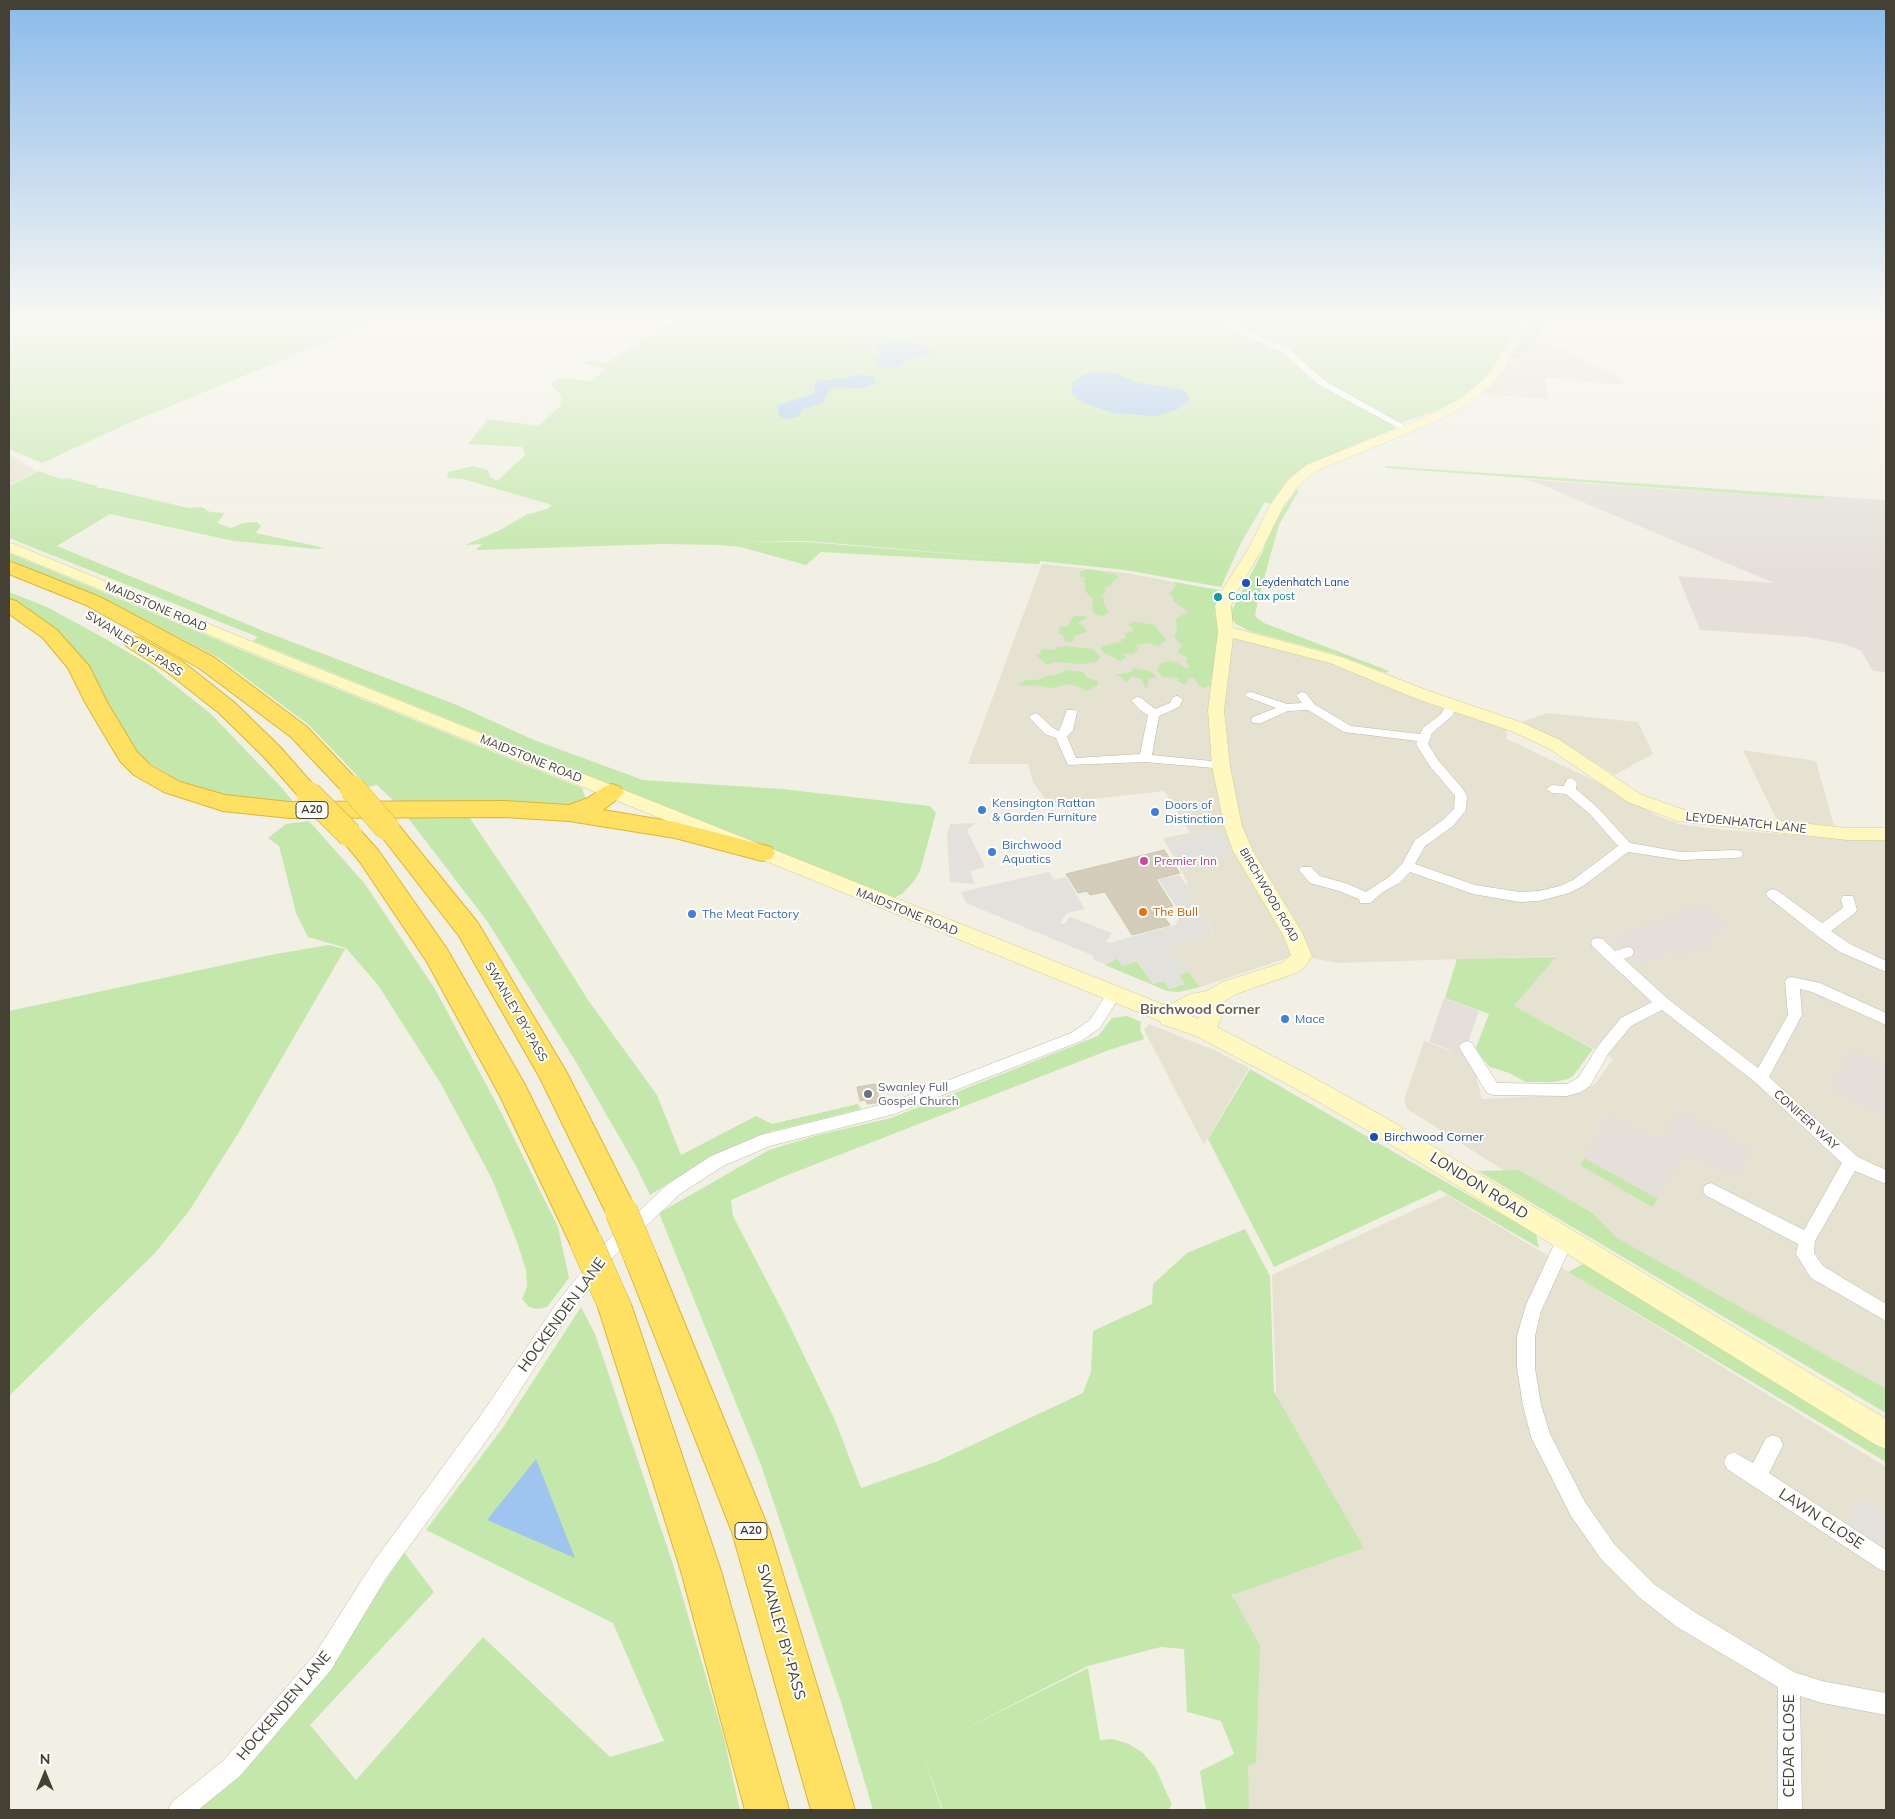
<!DOCTYPE html>
<style>
body{margin:0}
#map{position:relative;width:1895px;height:1819px;overflow:hidden;background:#f2f0e4;font-family:Mulish,sans-serif}
canvas{display:block}
.frame{position:absolute;inset:0;border:10px solid #444034;pointer-events:none}
.north{position:absolute;left:20px;top:1749px;width:50px;height:50px;-webkit-text-stroke:4px #fff;paint-order:stroke;rotate:0deg;font-size:14px;font-weight:700;line-height:20px;text-align:center;color:#444034}
.north::after{content:'';display:block;margin:auto;width:18px;height:22px;background:#444034;clip-path:polygon(50% 0,100% 100%,50% 72%,0 100%)}
</style>
<div id="map">
<canvas width="1895" height="1819"></canvas>
<div class="frame"></div>
<div class="north">N</div>
</div>
<script>
const g = document.querySelector('canvas').getContext('2d');
g.lineJoin = 'round';
function fillPath(path, color) {
  g.fillStyle = color;
  g.fill(path, 'evenodd');
}
function poly(rows) {
  const path = new Path2D();
  for (const r of rows) {
    path.moveTo(r[0], r[1]);
    for (let i = 2; i < r.length; i += 2) path.lineTo(r[i], r[i + 1]);
  }
  return path;
}
function stroke(path, color, width, dash) {
  g.strokeStyle = color;
  g.lineWidth = width;
  g.lineCap = dash ? 'butt' : 'round';
  g.setLineDash(dash || []);
  g.stroke(path);
}
function write(font, color, halo, rows, align = 'center') {
  g.font = font + ' Mulish,sans-serif';
  g.lineWidth = 4;
  g.setLineDash([]);
  g.textBaseline = 'middle';
  g.strokeStyle = halo;
  g.fillStyle = color;
  for (const [text, x, y, turn = 0] of rows) {
    g.save();
    g.translate(x, y);
    g.rotate((+turn || 0) * Math.PI / 180);
    g.textAlign = isNaN(turn) ? turn : align;
    if (halo) g.strokeText(text, 0, 0);
    g.fillText(text, 0, 0);
    g.restore();
  }
}
fillPath(poly([
 [1536,335,1624,380,1622,385,1546,378,1548,399,1475,394,1505,360,1514,361,1528,352],
 [9,455,18,459,36,471,9,485],
 [1042,564,1127,573,1220,591,1216,605,1221,636,1266,642,1298,652,1350,670,1377,683,1442,708,1482,718,1506,727,1507,739,1608,787,1658,816,1679,824,1725,830,1886,841,1886,1400,1570,1212,1407,1109,1404,1100,1424,1041,1464,1057,1474,1069,1482,1099,1575,1094,1595,1084,1613,1059,1514,1006,1556,956,1337,963,1292,954,1288,958,1200,987,1170,947,1214,932,1185,891,1190,890,1186,884,1188,883,1163,838,1190,833,1164,791,1049,804,1033,782,1028,764,968,764],
 [1547,713,1638,722,1653,754,1615,775,1558,740,1522,722],
 [1743,750,1816,761,1834,826,1777,821],
 [1149,1024,1216,1051,1249,1068,1204,1145,1144,1030],
 [1447,1195,1545,1254,1568,1272,1886,1467,1886,1810,1248,1810,1226,1640,1234,1597,1232,1563,1268,1460,1276,1392,1272,1275]
]), '#e6e2d2');
fillPath(poly([
 [1523,479,1826,500,1825,496,1886,500,1886,672,1873,671,1861,651,1844,644,1806,637,1700,630,1678,576,1774,583,1540,484],
 [1704,902,1732,927,1707,935,1718,944,1683,957,1671,953,1640,965,1611,937],
 [1444,998,1479,1011,1462,1059,1449,1050,1429,1042],
 [1850,1048,1886,1065,1886,1117,1829,1089],
 [1678,1109,1752,1148,1736,1179,1686,1154,1657,1198,1583,1157,1610,1113,1661,1139]
]), '#e4e0d9');
fillPath(poly([
 [9,317,387,317,129,423,42,463,9,449],
 [680,317,1527,317,1499,368,1452,408,1426,414,1401,423,1390,420,1393,426,1396,428,1324,458,1288,480,1270,504,1265,502,1241,543,1221,587,1125,570,1040,561,1039,564,821,552,806,565,740,547,718,545,664,544,476,550,482,544,465,545,500,530,526,515,547,509,552,505,463,479,447,478,448,472,473,466,488,470,490,477,497,481,525,455,522,447,468,444,488,419,538,426,560,406,562,397,550,383,563,378,591,381,606,369,583,363,589,361,606,363],
 [735,541,808,541,1037,561,808,542],
 [1533,317,1548,317,1527,352,1517,359,1508,360],
 [1385,466,1824,496,1826,500,1387,468],
 [38,471,61,479,68,478,97,486,97,488,103,488,189,508,202,507,210,512,225,513,217,523,231,528,243,523,257,522,261,526,256,533,325,548,316,549,234,541,110,514,57,546,266,632,457,705,534,740,643,780,782,789,930,806,936,813,920,871,914,881,902,894,894,898,253,641,258,637,9,538,9,486],
 [1297,489,1298,492,1279,525,1261,589,1255,614,1257,618,1264,623,1389,671,1386,673,1335,654,1249,631,1236,624,1232,619,1232,610,1263,551,1275,520],
 [9,553,273,663,582,788,586,800,572,807,397,804,377,785,368,787,309,725,219,658,117,605,9,560],
 [1087,569,1119,575,1117,575,1119,577,1114,580,1112,584,1104,588,1106,590,1104,595,1100,596,1104,599,1104,604,1109,613,1102,616,1094,614,1092,610,1093,599,1086,592,1084,579,1086,577,1081,577,1080,572],
 [1174,582,1219,590,1214,614,1220,633,1213,678,1209,679,1211,684,1205,688,1199,686,1194,678,1189,678,1186,684,1182,684,1178,681,1179,678,1163,677,1157,671,1161,663,1170,661,1178,663,1187,669,1190,666,1186,662,1188,658,1177,652,1183,645,1179,643,1174,637,1177,631,1176,618,1189,612,1173,601,1173,597,1169,594,1176,586],
 [9,592,47,607,104,638,148,664,211,714,281,787,295,804,224,796,177,780,143,759,121,731,85,663,38,617,9,599],
 [1075,616,1086,616,1088,618,1078,623,1084,626,1087,632,1074,636,1074,640,1071,642,1065,642,1063,635,1058,634,1060,626,1067,627,1072,618],
 [1132,621,1155,625,1158,631,1167,640,1161,643,1160,646,1146,643,1138,645,1136,646,1139,650,1132,654,1123,653,1126,658,1120,661,1103,652,1100,649,1103,646,1120,642,1122,641,1120,639,1126,638,1125,633,1133,631,1133,629,1128,624,1131,624],
 [1066,646,1092,649,1100,656,1099,659,1096,662,1081,664,1055,662,1047,665,1036,655,1039,655,1042,649,1055,650,1057,647],
 [1134,668,1150,671,1157,677,1149,679,1148,686,1145,688,1142,679,1131,676,1128,682,1124,682,1123,678,1114,675,1131,672],
 [1068,670,1083,672,1086,677,1098,681,1098,685,1086,691,1080,687,1068,684,1052,688,1033,685,1020,686,1019,684,1026,680,1037,680,1049,675,1053,676],
 [405,814,467,814,524,898,588,1000,657,1095,681,1155,756,1116,772,1124,858,1104,861,1109,765,1133,712,1157,650,1195,636,1166,576,1062,487,921],
 [309,821,365,884,435,989,502,1114,558,1227,569,1278,547,1307,538,1309,529,1307,522,1299,527,1287,526,1270,517,1242,492,1179,441,1084,378,985,346,948,308,937,296,913,279,846,268,838,286,824],
 [329,945,345,949,239,1132,189,1211,155,1253,9,1396,9,1011,270,955],
 [1556,957,1514,1006,1593,1049,1573,1076,1568,1079,1554,1082,1526,1082,1509,1073,1490,1067,1475,1050,1489,1014,1445,998,1457,959],
 [1117,958,1122,966,1137,961,1153,984,1164,981,1169,989,1185,984,1179,975,1188,971,1200,987,1179,992,1167,991,1105,965],
 [1127,1016,1141,1022,1140,1030,1144,1039,1109,1050,785,1176,731,1200,733,1216,785,1316,835,1420,861,1488,938,1461,1083,1393,1091,1372,1093,1331,1152,1304,1153,1284,1187,1253,1245,1229,1270,1276,1274,1392,1364,1548,1232,1595,1260,1645,1256,1763,1248,1766,1249,1810,1206,1810,1200,1771,1234,1754,1221,1721,1187,1712,1184,1649,1161,1647,1088,1666,955,1734,1088,1668,1100,1740,1113,1739,1129,1744,1143,1753,1155,1767,1172,1805,1168,1810,943,1810,921,1751,942,1810,873,1810,841,1702,761,1465,659,1213,769,1150,818,1135,891,1118,1098,1036,1112,1018],
 [1250,1069,1536,1234,1539,1248,1440,1190,1274,1267,1208,1139],
 [1584,1158,1658,1199,1652,1207,1580,1165],
 [1519,1170,1592,1213,1617,1238,1886,1389,1886,1413,1478,1171],
 [1585,1263,1886,1448,1886,1462,1568,1272],
 [581,1307,595,1334,672,1561,724,1738,740,1810,196,1810,238,1777,329,1668,404,1552,434,1592,310,1725,356,1780,483,1637,610,1757,664,1741,613,1623,426,1530,504,1426]
]), '#c4e7ac');
fillPath(poly([
 [976,823,967,830,985,867,970,871,975,884,950,882,947,836,950,824],
 [1220,830,1223,835,1227,834,1232,844,1230,845,1236,853,1179,862,1166,840],
 [1049,872,1054,880,1066,877,1085,909,1067,913,1060,923,1064,924,1070,917,1112,933,1106,942,1109,943,1175,925,1181,914,1158,879,1179,875,1190,890,1185,891,1214,933,1170,947,1188,971,1179,975,1185,984,1169,989,1164,981,1153,984,1138,961,1122,966,1117,958,1105,964,1092,959,1094,956,966,903,961,892],
 [1858,1497,1886,1515,1886,1554,1847,1529]
]), '#e2e1dc');
fillPath(poly([
 [906,342,927,346,930,351,926,355,910,359,898,367,883,368,875,365,874,362,881,354,876,347,879,344],
 [1094,372,1115,373,1138,383,1177,388,1183,390,1189,397,1188,401,1176,410,1156,416,1113,413,1084,403,1074,396,1072,392,1071,388,1075,381,1083,375],
 [858,374,871,376,875,378,876,383,864,388,834,387,829,391,823,403,802,409,798,417,785,419,778,415,779,413,777,406,781,404,814,394,815,382,817,381,844,378],
 [536,1459,575,1558,487,1520]
]), '#9fc4f0');
const building = poly([
 [1164,850,1180,873,1156,879,1173,906,1165,908,1170,915,1164,917,1170,925,1132,935,1105,892,1090,895,1087,891,1078,893,1066,874,1164,850],
 [875,1084,880,1102,867,1104,866,1100,860,1101,857,1087,875,1084]
]);
fillPath(building, '#d4cdb9');
stroke(building, '#cec6ac', 1);
const street = poly([
 [1212,317,1220,317,1234,325,1288,348,1325,381,1411,429,1404,431,1319,385,1282,352,1228,329,1212,317],
 [1251,692,1287,704,1302,703,1296,695,1302,692,1306,693,1314,704,1351,726,1420,734,1423,728,1441,714,1448,702,1456,702,1458,704,1452,716,1432,733,1428,744,1438,760,1463,789,1467,796,1466,810,1453,826,1425,846,1415,864,1475,885,1520,892,1539,891,1560,886,1573,880,1618,846,1590,814,1566,794,1552,793,1546,789,1552,785,1564,786,1567,779,1571,778,1577,782,1576,789,1598,808,1630,843,1681,852,1736,850,1741,851,1743,854,1741,857,1736,858,1681,860,1628,852,1583,886,1569,893,1539,901,1520,902,1473,894,1410,872,1399,883,1383,892,1370,903,1360,903,1359,899,1339,891,1310,883,1299,870,1301,867,1311,867,1320,876,1348,884,1366,892,1389,877,1402,864,1415,840,1443,820,1454,809,1455,796,1429,765,1416,744,1417,741,1344,732,1308,710,1288,711,1261,723,1253,723,1251,720,1253,717,1276,708,1247,697,1245,695,1247,693,1251,692],
 [1177,696,1183,699,1179,707,1159,716,1152,755,1221,762,1225,763,1227,766,1225,769,1145,762,1068,765,1056,738,1045,734,1029,717,1035,713,1039,715,1053,728,1059,731,1067,710,1075,710,1077,712,1073,730,1067,737,1076,758,1140,754,1148,715,1140,710,1131,700,1137,697,1141,698,1155,709,1170,703,1173,697,1177,696],
 [1773,889,1778,891,1822,923,1843,908,1841,899,1843,896,1853,896,1857,910,1855,913,1831,931,1850,944,1886,961,1886,972,1840,952,1816,935,1768,897,1766,894,1768,891,1773,889],
 [1598,938,1603,939,1615,951,1627,947,1632,948,1634,952,1632,956,1624,959,1668,999,1758,1068,1788,1015,1785,982,1787,978,1792,977,1820,983,1886,1013,1886,1025,1812,992,1800,989,1802,1015,1769,1077,1858,1157,1886,1170,1886,1184,1855,1171,1815,1241,1814,1253,1823,1266,1886,1304,1886,1321,1811,1278,1796,1254,1798,1244,1705,1195,1703,1190,1705,1185,1711,1183,1804,1230,1842,1163,1755,1082,1662,1010,1631,1026,1608,1054,1590,1086,1581,1092,1567,1096,1493,1095,1487,1093,1459,1047,1462,1043,1467,1041,1472,1043,1497,1083,1567,1084,1578,1078,1598,1046,1621,1018,1652,1002,1593,947,1591,943,1593,939,1598,938],
 [1113,989,1118,991,1120,995,1118,999,1100,1028,1081,1041,894,1114,770,1146,723,1166,680,1194,615,1255,568,1316,497,1426,386,1578,331,1670,240,1776,198,1810,168,1810,172,1802,224,1760,315,1654,372,1564,483,1412,556,1304,603,1245,668,1184,711,1156,761,1135,892,1102,1071,1033,1090,1020,1108,991,1113,989],
 [1565,1231,1571,1234,1574,1239,1541,1311,1535,1336,1535,1368,1541,1405,1550,1434,1585,1502,1615,1545,1654,1584,1693,1611,1794,1672,1822,1681,1886,1693,1886,1715,1822,1703,1800,1696,1802,1810,1778,1810,1778,1687,1677,1627,1640,1598,1601,1559,1571,1516,1531,1437,1523,1405,1517,1368,1517,1336,1526,1305,1559,1234,1565,1231],
 [1773,1435,1780,1438,1783,1445,1769,1473,1886,1550,1886,1572,1879,1569,1727,1469,1724,1462,1727,1455,1734,1452,1753,1463,1766,1438,1773,1435]
]);
const secondary = poly([
 [1523,317,1533,317,1505,368,1493,384,1469,404,1435,422,1316,471,1298,486,1283,507,1263,548,1237,592,1231,606,1233,628,1342,657,1429,691,1523,723,1560,740,1640,794,1687,811,1847,828,1886,828,1886,840,1847,840,1677,821,1628,802,1548,748,1511,731,1417,699,1330,663,1233,638,1224,710,1230,766,1242,826,1253,851,1303,934,1312,956,1305,967,1296,973,1236,994,1223,1002,1224,1011,1217,1027,1307,1074,1388,1119,1886,1419,1886,1449,1876,1445,1372,1133,1291,1086,1196,1036,1161,1024,1160,1021,275,662,9,552,9,543,14,544,287,656,1167,1006,1190,994,1207,991,1222,982,1282,963,1291,955,1283,935,1233,851,1224,826,1212,766,1208,710,1218,632,1215,606,1221,592,1249,548,1269,507,1288,480,1306,465,1427,416,1461,398,1485,378,1494,367,1523,317],
 [1202,1008,1198,1019,1187,1014,1202,1008]
]);
const highway = poly([
 [9,561,100,597,215,658,307,727,360,783,364,788,360,793,352,796,344,793,291,737,199,668,86,605,9,574,9,561],
 [9,599,16,601,57,630,89,666,108,704,137,752,150,765,180,782,225,795,289,802,504,801,569,805,588,798,604,787,612,784,620,787,624,792,620,797,603,810,675,822,771,847,775,853,771,859,762,861,675,838,569,821,504,817,289,818,223,811,164,792,134,775,120,761,86,704,68,668,43,638,9,614,9,599],
 [133,636,140,638,183,662,235,703,280,747,317,789,321,794,317,799,309,802,301,799,264,757,219,713,167,672,126,646,123,642,126,638,133,636],
 [387,820,396,822,478,923,567,1073,637,1211,632,1221,621,1225,610,1221,540,1078,459,936,375,828,378,822,387,820],
 [350,827,359,829,378,850,447,949,524,1083,598,1232,602,1242,598,1252,586,1257,574,1252,500,1096,427,962,360,862,338,835,341,829,350,827],
 [642,1246,654,1250,659,1261,770,1532,855,1810,811,1810,732,1532,625,1261,630,1250,642,1246],
 [615,1291,627,1296,632,1307,721,1571,789,1810,745,1810,681,1571,598,1307,603,1296,615,1291]
]);
stroke(street, '#bdb9a6', 1);
stroke(secondary, '#d3ca93', 1);
stroke(highway, '#deb632', 2);
fillPath(street, '#fff');
fillPath(secondary, '#fff8c1');
fillPath(highway, '#fee063');
const highwayBridgeFar1 = poly([
 [352,788,387,828],
 [309,794,350,835]
]);
const highwayBridge = poly([
 [621,1211,642,1261],
 [586,1242,615,1307]
]);
stroke(highwayBridgeFar1, '#deb632', 26, []);
stroke(highwayBridge, '#deb632', 33, []);
stroke(highwayBridgeFar1, '#fee063', 25);
stroke(highwayBridge, '#fee063', 32);
const sky = g.createLinearGradient(0, 0, 0, 571);
sky.addColorStop(0, '#8bbaeb');
sky.addColorStop(0.56, '#f9f8f3');
sky.addColorStop(1, '#f9f8f300');
g.fillStyle = sky;
g.fillRect(0, 0, 1895, 571);
for (const [x, y, r, color] of [
 [1246,583,5,"#1a4fb4"],
 [1218,597,5,"#0f9aa8"],
 [982,810,5,"#3f7fe0"],
 [1155,812,5,"#3f7fe0"],
 [992,852,5,"#3f7fe0"],
 [1144,861,5,"#d1479c"],
 [1143,912,5,"#e8710a"],
 [692,914,5,"#3f7fe0"],
 [1285,1019,5,"#3f7fe0"],
 [868,1094,5,"#6b7280"],
 [1374,1137,5,"#1a4fb4"]
]) {
  const dot = new Path2D();
  dot.arc(x, y, r, 0, 2 * Math.PI);
  g.fillStyle = color;
  g.fill(dot);
  stroke(dot, '#fff', 2);
}
write('11px', '#164399', '#fff', [
 ["Leydenhatch Lane",1256,583]
], 'left');
write('11px', '#0d838f', '#fff', [
 ["Coal tax post",1228,597]
], 'left');
for (const [x, y, w] of [
 [312,810,32],
 [751,1531,32]
]) {
  const box = new Path2D();
  box.roundRect(x - w / 2, y - 8.5, w, 17, 4);
  g.fillStyle = '#fff';
  g.fill(box);
  stroke(box, '#444034', 1);
}
write('bold 11px', '#444034', null, [
 ["A20",312,810],
 ["A20",751,1531]
]);
write('11px', '#444034', '#fff', [
 ["BIRCHWOOD ROAD",1269,895,60]
]);
write('12px', '#444034', '#fff', [
 ["MAIDSTONE ROAD",156,607,23],
 ["SWANLEY BY-PASS",134,644,32],
 ["MAIDSTONE ROAD",531,759,22],
 ["LEYDENHATCH LANE",1746,823,6],
 ["MAIDSTONE ROAD",907,912,22],
 ["SWANLEY BY-PASS",516,1012,60],
 ["CONIFER WAY",1806,1120,42]
]);
write('12px', '#366cbe', '#fff', [
 ["Kensington Rattan",992,803],
 ["& Garden Furniture",992,817],
 ["Doors of",1165,805],
 ["Distinction",1165,819],
 ["Birchwood",1002,845],
 ["Aquatics",1002,859],
 ["The Meat Factory",702,914],
 ["Mace",1295,1019]
], 'left');
write('12px', '#b23c85', '#fff', [
 ["Premier Inn",1154,861]
], 'left');
write('12px', '#c56008', '#fff', [
 ["The Bull",1153,912]
], 'left');
write('12px', '#5b616d', '#fff', [
 ["Swanley Full",878,1087],
 ["Gospel Church",878,1101]
], 'left');
write('12px', '#164399', '#fff', [
 ["Birchwood Corner",1384,1137]
], 'left');
write('bold 14px', '#675f4b', '#fff', [
 ["Birchwood Corner",1200,1010]
]);
write('15px', '#444034', '#fff', [
 ["LONDON ROAD",1479,1186,32],
 ["HOCKENDEN LANE",562,1315,-54],
 ["LAWN CLOSE",1821,1519,33],
 ["SWANLEY BY-PASS",781,1632,74],
 ["HOCKENDEN LANE",284,1706,-50],
 ["CEDAR CLOSE",1789,1746,-90]
]);
</script>
